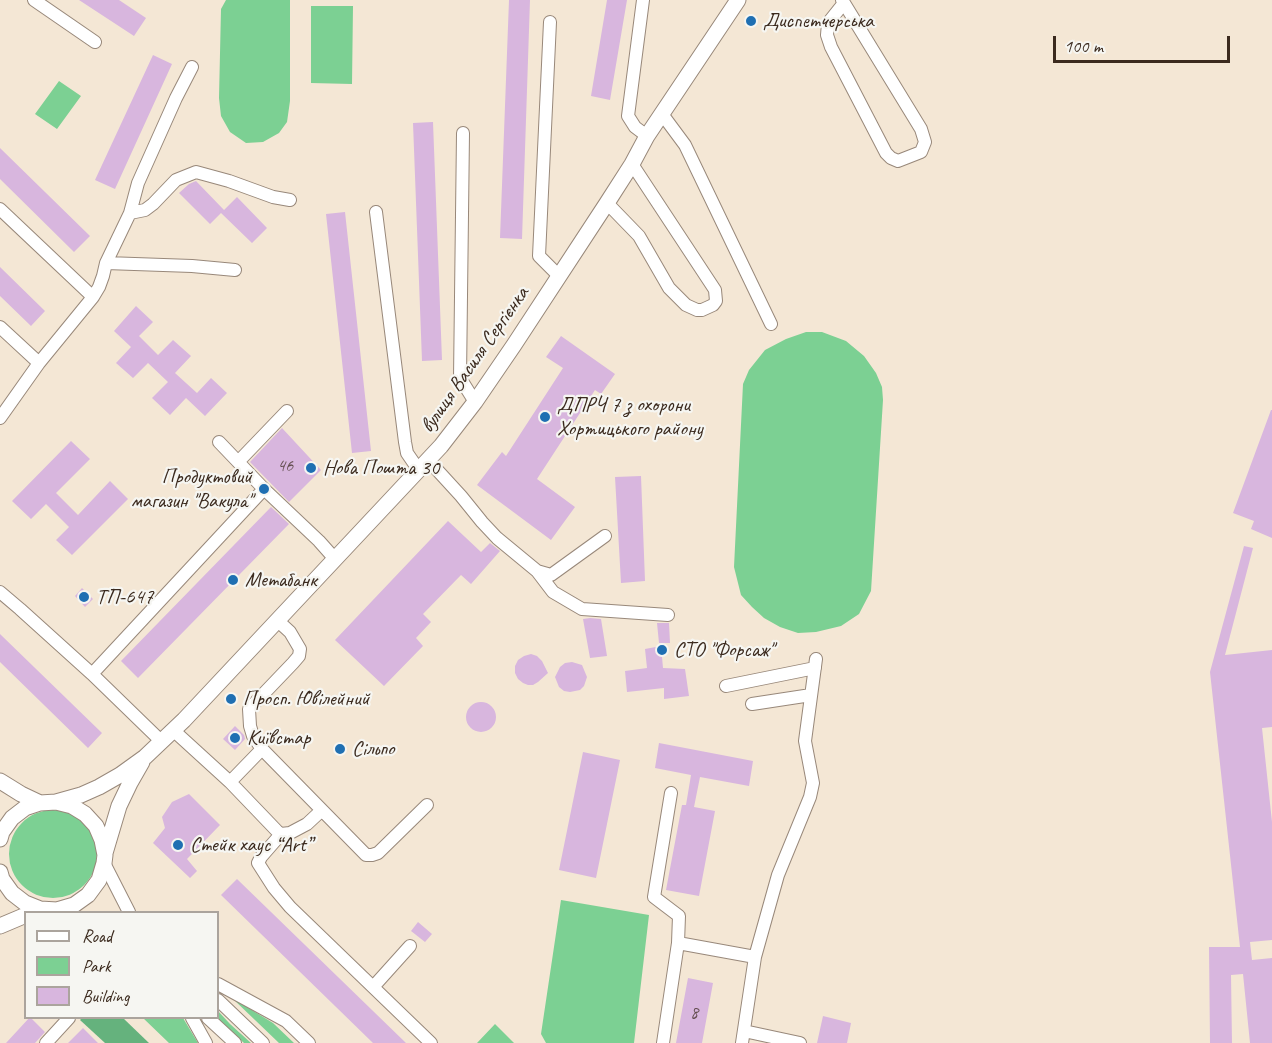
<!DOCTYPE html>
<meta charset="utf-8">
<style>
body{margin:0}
#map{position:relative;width:1272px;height:1043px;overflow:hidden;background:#f4e7d5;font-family:Caveat,sans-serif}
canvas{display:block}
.legend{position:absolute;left:24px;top:911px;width:195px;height:108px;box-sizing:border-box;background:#f6f6f2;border:2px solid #aba49d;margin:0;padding:8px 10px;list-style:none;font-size:18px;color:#3b2a1e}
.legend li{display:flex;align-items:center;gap:12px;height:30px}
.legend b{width:30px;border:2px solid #aba49d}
.scale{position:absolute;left:1053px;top:36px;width:177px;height:27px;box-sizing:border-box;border:3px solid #3b2a1e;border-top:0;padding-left:8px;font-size:18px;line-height:21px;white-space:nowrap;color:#3b2a1e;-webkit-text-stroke:4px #f6f6f2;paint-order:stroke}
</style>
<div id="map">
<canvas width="1272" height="1043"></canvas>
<ul class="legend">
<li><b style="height:8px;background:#fff"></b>Road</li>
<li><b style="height:16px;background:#7cd093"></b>Park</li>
<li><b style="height:16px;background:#d8b6de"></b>Building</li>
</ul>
<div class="scale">100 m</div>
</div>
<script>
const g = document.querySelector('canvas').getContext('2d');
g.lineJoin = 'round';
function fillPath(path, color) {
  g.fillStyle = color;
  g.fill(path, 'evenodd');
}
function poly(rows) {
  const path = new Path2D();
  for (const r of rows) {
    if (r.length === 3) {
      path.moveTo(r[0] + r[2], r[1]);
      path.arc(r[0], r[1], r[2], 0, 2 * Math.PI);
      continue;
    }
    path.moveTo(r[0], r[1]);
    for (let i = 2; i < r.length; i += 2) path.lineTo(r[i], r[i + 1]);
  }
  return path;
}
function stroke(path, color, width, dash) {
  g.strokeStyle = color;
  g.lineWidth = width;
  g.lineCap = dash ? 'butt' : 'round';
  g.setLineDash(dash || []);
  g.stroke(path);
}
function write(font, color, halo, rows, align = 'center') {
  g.font = font + ' Caveat,sans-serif';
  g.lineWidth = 4.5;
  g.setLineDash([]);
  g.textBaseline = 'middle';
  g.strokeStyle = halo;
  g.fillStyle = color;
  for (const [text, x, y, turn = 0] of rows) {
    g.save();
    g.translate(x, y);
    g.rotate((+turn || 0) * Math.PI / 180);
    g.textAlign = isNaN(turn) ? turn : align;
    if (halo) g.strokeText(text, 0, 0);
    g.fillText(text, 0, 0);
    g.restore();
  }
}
fillPath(poly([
 [226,0,290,0,290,101,287,122,279,133,263,142,246,143,230,132,221,116,219,98,221,9],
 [311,6,353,6,352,84,311,83],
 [59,81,81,96,57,129,35,114],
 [806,332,822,332,846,341,864,356,876,373,882,387,883,400,871,591,859,614,841,626,816,632,798,633,780,627,764,618,752,607,741,595,734,567,743,384,749,370,765,350,786,339],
 [53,854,44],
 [561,900,649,915,634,1043,546,1043,541,1034],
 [232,998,273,1023,294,1043,279,1043],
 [218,1011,230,1024,251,1043,244,1043,217,1018],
 [143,1018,183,1018,198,1043,169,1043],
 [495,1024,514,1043,477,1043]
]), '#7cd093');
fillPath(poly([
 [82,1018,123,1018,149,1043,105,1043,80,1020]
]), '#65b27d');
fillPath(poly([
 [79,0,119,0,146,18,134,36],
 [509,0,530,0,522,239,500,238],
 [607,0,627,0,610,100,591,96],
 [153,55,172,64,115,189,95,180],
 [433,122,442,360,422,361,413,123],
 [0,148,90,236,74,252,0,179],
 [196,181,224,210,237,197,267,228,252,243,221,213,210,224,179,193,189,184],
 [345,212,371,451,352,453,326,214],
 [0,267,45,311,31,326,0,296],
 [136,306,153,322,139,336,158,355,173,340,191,356,175,373,197,393,211,378,227,393,205,416,186,398,170,415,152,398,168,382,148,363,133,378,116,363,131,347,114,331],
 [561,336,615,374,601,394,595,390,537,479,575,507,551,540,477,485,502,452,506,456,563,368,546,357],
 [1271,410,1272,410,1272,538,1251,529,1254,521,1233,513],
 [282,428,321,470,289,502,250,462],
 [71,441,90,459,56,493,78,515,110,481,128,499,72,555,56,540,69,527,46,504,31,519,12,501],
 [641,476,645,581,621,583,615,477],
 [271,507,289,524,138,678,121,661],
 [448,521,481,552,490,543,500,551,471,584,461,575,423,614,431,622,416,638,423,646,384,686,335,640],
 [1244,546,1253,548,1225,655,1272,650,1272,727,1262,728,1272,822,1272,940,1250,942,1252,960,1272,958,1272,1043,1250,1043,1243,974,1231,975,1232,1043,1210,1043,1209,947,1240,947,1210,672],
 [82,588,93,599,85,607,75,596],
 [590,618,601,619,607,656,590,658,583,619],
 [657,623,669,623,670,643,659,643],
 [0,634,102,733,88,748,0,662],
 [661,646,663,668,685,669,689,696,664,699,664,688,627,692,625,671,647,668,645,649],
 [531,654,537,656,542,661,548,673,538,682,533,685,528,685,523,683,518,679,515,673,515,666,518,660,524,656],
 [572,662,582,665,587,677,584,686,580,690,570,692,564,691,559,687,555,677,560,667,565,663],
 [481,717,15],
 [235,726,244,735,245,739,235,750,223,739],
 [659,743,753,761,749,786,700,777,694,807,715,811,699,896,666,890,682,805,686,805,691,775,655,768],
 [583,752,620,760,596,878,559,870],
 [189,794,220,825,187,859,197,871,190,878,153,843,165,828,162,817,172,802],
 [237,879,372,1010,406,1043,373,1043,221,895],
 [418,922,432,934,425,942,411,931],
 [688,978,713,983,702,1043,676,1043],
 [823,1016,851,1023,847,1043,817,1043],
 [30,1017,45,1032,35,1043,6,1043],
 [83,1028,98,1043,68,1043]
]), '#d8b6de');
const minor = poly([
 [34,0,95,42],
 [643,0,628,116,635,127,647,136],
 [842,0,844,3,921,129,925,142,921,152,898,161,891,158,886,153,831,47,827,35,828,23,844,3],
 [550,22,539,256,558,275],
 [662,114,685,145,771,324],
 [463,133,460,378,475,402],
 [607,203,639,236,669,288,686,305,697,310,702,310,713,305,716,301,715,290,632,164],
 [0,209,93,297],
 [376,212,405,442,407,453,418,469],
 [130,213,145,210,153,204,176,180,196,172,229,181,273,197,290,200],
 [106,263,192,266,235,270],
 [0,327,39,363],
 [0,418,39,363,93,297,99,287,103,276,106,263,130,213,138,183,176,98,192,67],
 [219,442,264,489],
 [428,460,461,496,482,522,497,538,537,571,551,575,605,536],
 [238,462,287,411],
 [537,571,553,592,582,609,668,615],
 [0,592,20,609,92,674,264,489,319,541,335,559],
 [278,621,290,632,300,649,299,656,293,663,249,709,250,726,253,736,262,749,366,855,372,855,378,853,427,805],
 [92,674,161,741],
 [726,686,815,668],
 [752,704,811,695],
 [173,730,230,782,262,749],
 [230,782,277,831,281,834,261,857,258,863,274,888,290,907,431,1043],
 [671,793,654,897,679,916,678,943],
 [281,834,290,833,307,824,322,810],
 [104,863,129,912],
 [218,984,286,1021,309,1043],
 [374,986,410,946],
 [218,1000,263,1043],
 [192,1018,206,1043],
 [208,1018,235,1043],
 [744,1031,800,1043],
 [46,1043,69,1018],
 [663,1043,678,943,755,957],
 [742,1043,755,957,778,875,810,797,813,783,805,741,816,659]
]);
const major = poly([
 [0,781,21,794,40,803],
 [56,802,81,795,99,787,120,775,145,757,184,720,441,446,475,402,514,345,607,203,632,164,647,136,738,0],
 [0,839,2,832,12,818,25,808,40,803,56,802,72,806,85,814,96,826,102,840,105,855,104,863,99,880,88,895,74,905,57,910,40,909,25,903,12,893,2,879,0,872],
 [105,853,119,806,130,783,142,762],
 [0,926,26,915]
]);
stroke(minor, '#98887a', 14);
stroke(major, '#98887a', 17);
stroke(minor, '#fff', 12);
stroke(major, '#fff', 15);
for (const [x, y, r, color] of [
 [751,21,6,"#1f6fb2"],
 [545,417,6,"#1f6fb2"],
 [311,468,6,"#1f6fb2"],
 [264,489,6,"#1f6fb2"],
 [233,580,6,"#1f6fb2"],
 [84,597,6,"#1f6fb2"],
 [662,650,6,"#1f6fb2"],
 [231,699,6,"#1f6fb2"],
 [235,738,6,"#1f6fb2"],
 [340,749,6,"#1f6fb2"],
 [178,845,6,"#1f6fb2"]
]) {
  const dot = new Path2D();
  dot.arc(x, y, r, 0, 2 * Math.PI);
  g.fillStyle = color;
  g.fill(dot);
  stroke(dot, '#f6f6f2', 2);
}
write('18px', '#624d4e', null, [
 ["46",285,466],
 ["8",694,1013]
]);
write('21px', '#3b2a1e', '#f6f6f2', [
 ["Диспетчерська",763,21],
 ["ДПРЧ 7 з охорони",557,405],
 ["Хортицького району",557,429],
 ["Нова Пошта 30",323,468],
 ["Продуктовий",252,477,"right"],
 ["магазин \"Вакула\"",252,501,"right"],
 ["Метабанк",245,580],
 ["ТП-647",96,597],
 ["СТО \"Форсаж\"",674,650],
 ["Просп. Ювілейний",243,699],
 ["Київстар",247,738],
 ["Сільпо",352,749],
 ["Стейк хаус “Art”",190,845]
], 'left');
write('21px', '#3b2a1e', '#f6f6f2', [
 ["вулиця Василя Сергієнка",475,360,-55]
]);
</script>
